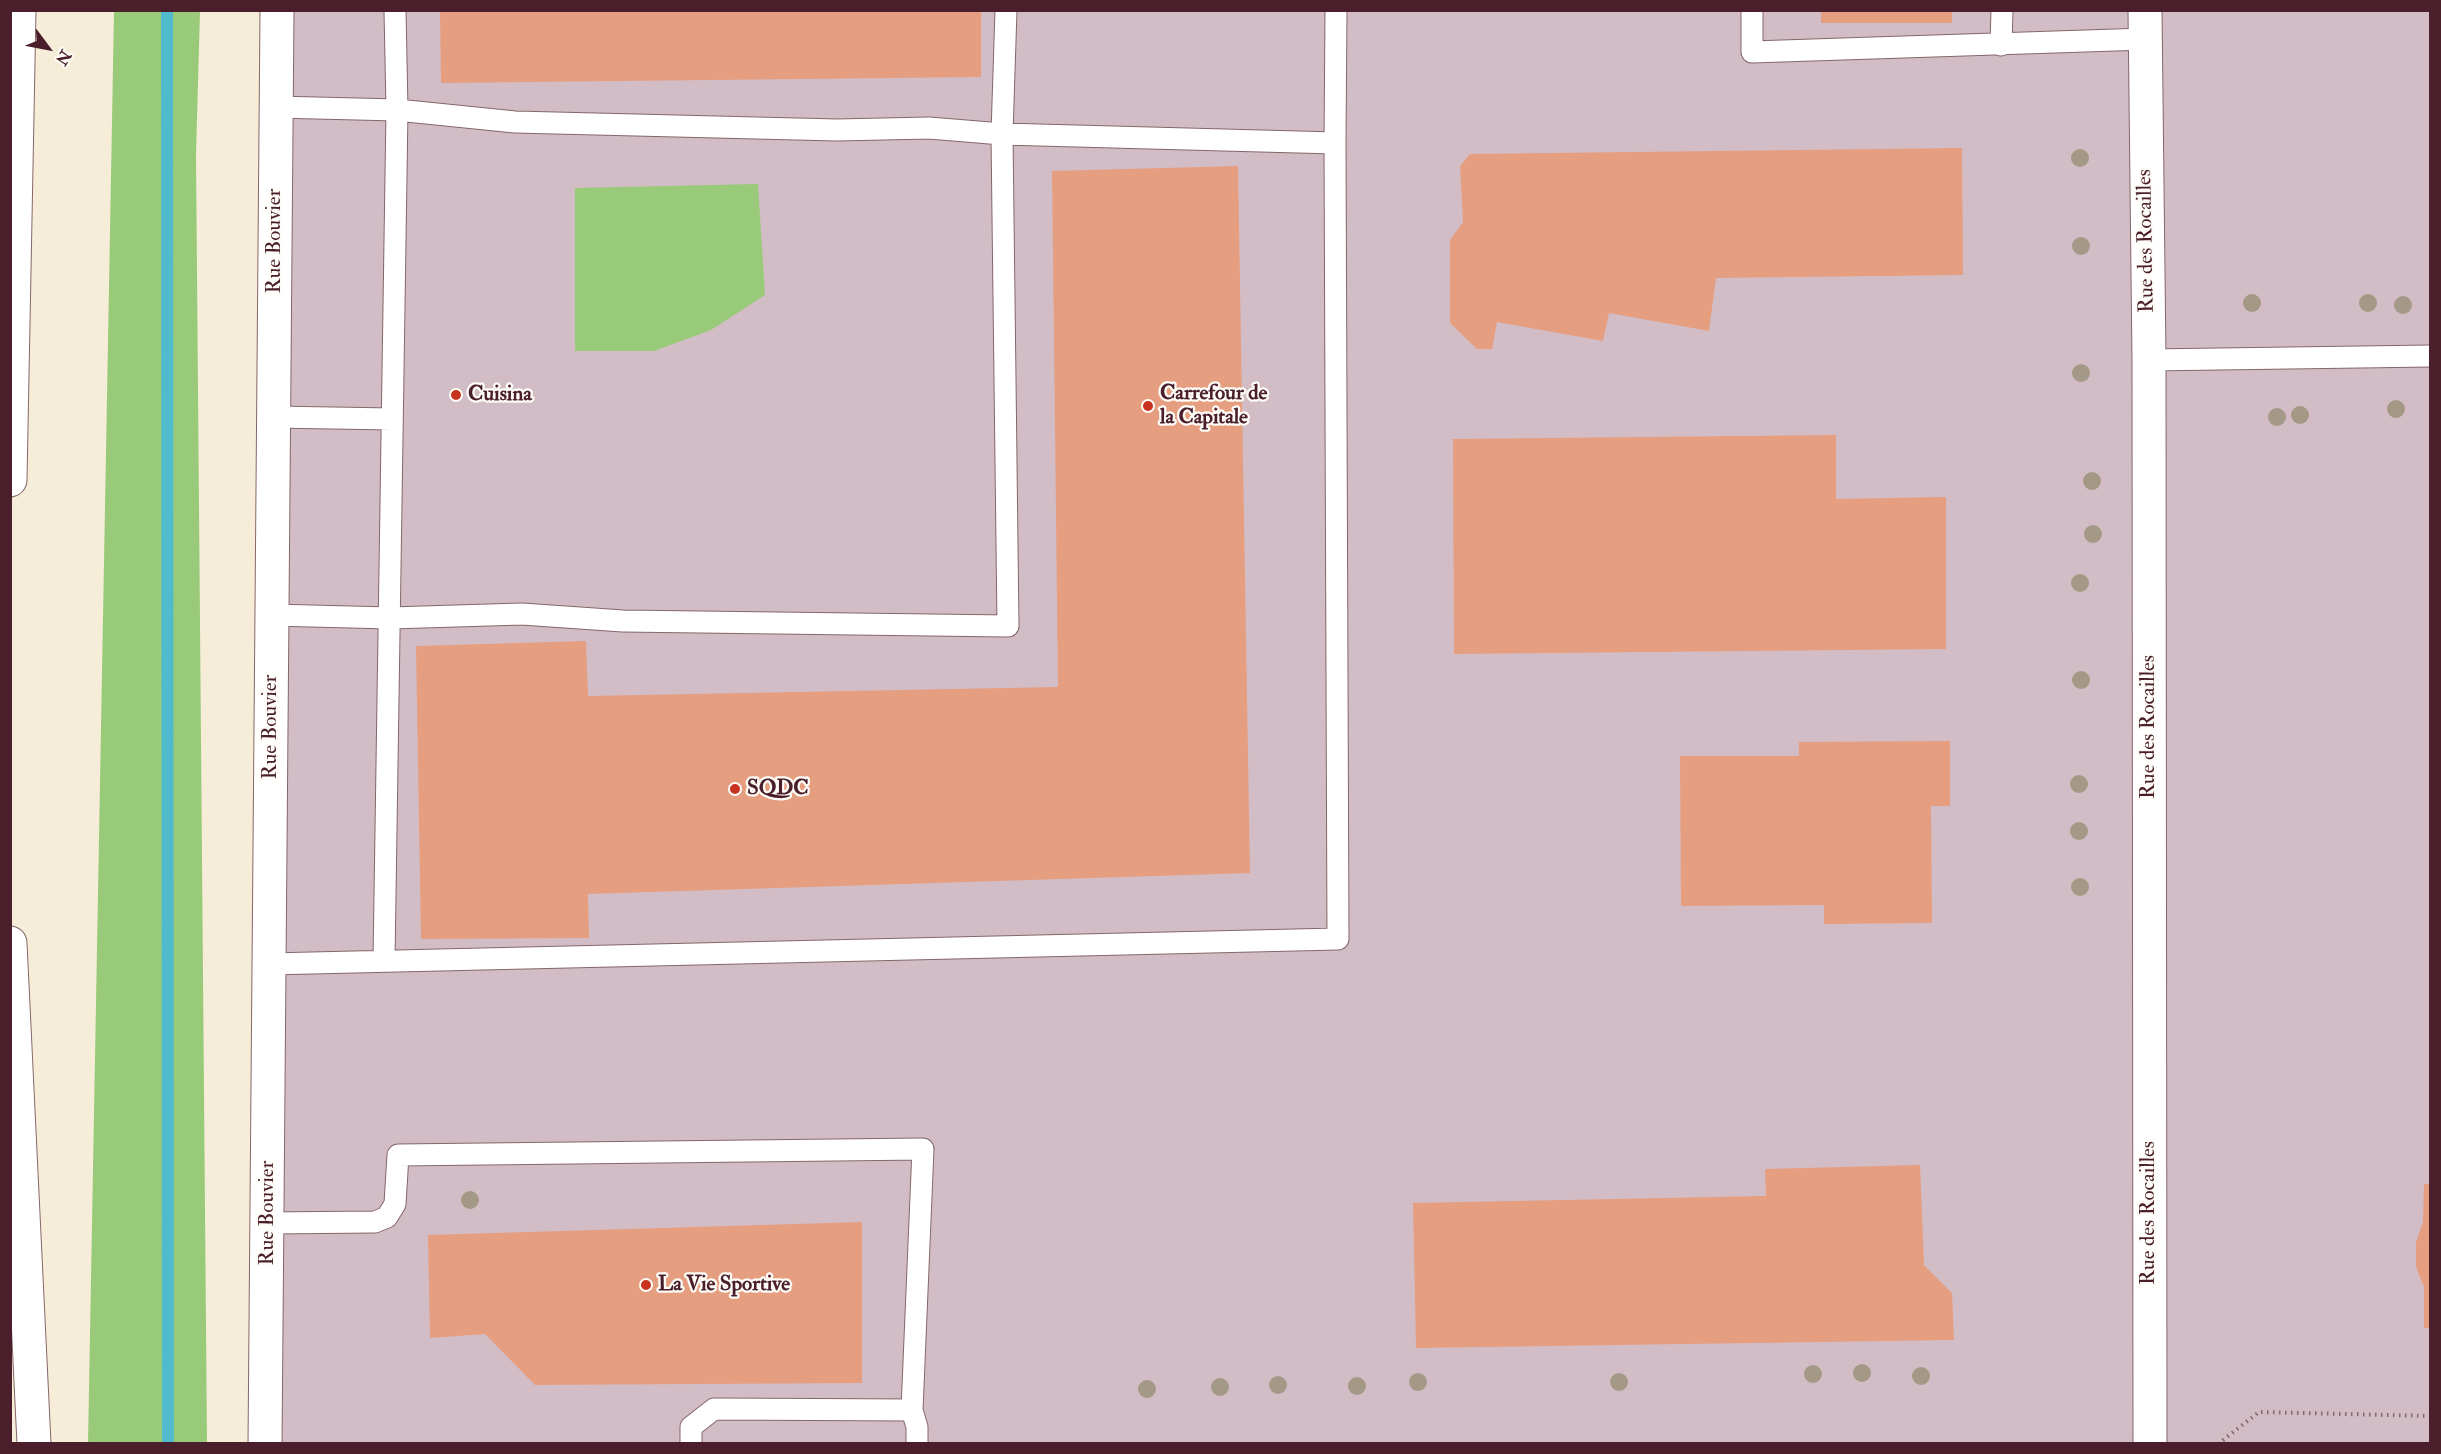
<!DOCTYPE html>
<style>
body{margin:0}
#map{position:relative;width:2441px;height:1454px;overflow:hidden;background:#f5edd8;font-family:"IM FELL Double Pica",serif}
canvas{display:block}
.frame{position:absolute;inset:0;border:12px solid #4a1f2b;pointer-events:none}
.north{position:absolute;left:18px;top:18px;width:60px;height:60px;-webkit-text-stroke:4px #fdfcf7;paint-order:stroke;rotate:122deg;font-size:16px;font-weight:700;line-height:24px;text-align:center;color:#4a1f2b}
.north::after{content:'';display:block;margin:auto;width:21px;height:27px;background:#4a1f2b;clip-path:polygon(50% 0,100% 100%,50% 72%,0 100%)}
</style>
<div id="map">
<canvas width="2441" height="1454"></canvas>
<div class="frame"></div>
<div class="north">N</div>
</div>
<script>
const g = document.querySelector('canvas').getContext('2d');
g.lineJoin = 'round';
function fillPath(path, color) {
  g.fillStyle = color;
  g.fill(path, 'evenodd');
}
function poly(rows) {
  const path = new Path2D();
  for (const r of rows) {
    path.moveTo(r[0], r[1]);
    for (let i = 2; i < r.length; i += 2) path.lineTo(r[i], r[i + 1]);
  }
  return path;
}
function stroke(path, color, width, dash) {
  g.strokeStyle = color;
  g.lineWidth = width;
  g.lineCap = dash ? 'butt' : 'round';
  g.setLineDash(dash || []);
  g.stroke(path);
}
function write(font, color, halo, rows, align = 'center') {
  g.font = font + ' "IM FELL Double Pica",serif';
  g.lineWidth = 4.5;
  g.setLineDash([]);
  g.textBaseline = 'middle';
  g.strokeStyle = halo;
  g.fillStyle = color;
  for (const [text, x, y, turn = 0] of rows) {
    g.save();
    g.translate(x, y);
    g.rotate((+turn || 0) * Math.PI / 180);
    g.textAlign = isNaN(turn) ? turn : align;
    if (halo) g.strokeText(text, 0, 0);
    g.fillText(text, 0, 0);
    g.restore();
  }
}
fillPath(poly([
 [277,11,2430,11,2430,1443,255,1444]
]), '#d2bdc6');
fillPath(poly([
 [114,11,200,11,196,155,207,1443,88,1443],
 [758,184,765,295,711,330,654,351,575,351,575,188]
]), '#99ca79');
stroke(poly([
 [167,10,168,1444]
]), '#51bbce', 12);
fillPath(poly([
 [440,10,981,10,981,77,441,83],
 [1821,10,1952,10,1952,23,1821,23],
 [1962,148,1963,275,1716,278,1709,331,1609,313,1603,341,1497,322,1492,349,1477,349,1450,323,1450,240,1463,222,1460,166,1470,154],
 [1238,166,1250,873,588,894,589,938,421,939,416,646,586,641,588,696,1058,687,1052,171],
 [1836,435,1836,499,1946,497,1946,649,1454,654,1453,439],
 [1950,741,1950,806,1931,806,1932,923,1824,924,1824,905,1681,906,1680,756,1799,756,1799,742],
 [1920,1165,1924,1265,1952,1293,1954,1340,1416,1348,1413,1203,1766,1196,1765,1169],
 [2424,1184,2430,1184,2430,1328,2424,1328,2424,1287,2416,1267,2416,1242,2423,1222],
 [862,1222,862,1383,535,1385,485,1334,430,1338,428,1235]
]), '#e69e80');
const lane = poly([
 [1752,10,1752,52,2146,39],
 [2001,45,2002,10],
 [1335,143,1336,10],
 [2149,360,2430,356],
 [273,417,392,419],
 [272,615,390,618,522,614,623,621,1008,626,1002,134,1006,10],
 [384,961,397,110,395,10],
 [269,964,1338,939,1335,143,1002,134,929,128,837,130,515,122,397,110,276,107],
 [268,1223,375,1222,387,1217,395,1204,398,1155,923,1149,912,1410],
 [691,1444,691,1427,714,1409,912,1410,917,1427,917,1444]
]);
const secondary = poly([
 [2145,10,2149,360,2150,1444],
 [265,1444,277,10]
]);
const highway = poly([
 [10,480,19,10],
 [10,943,34,1444]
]);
stroke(lane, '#866768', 23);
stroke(secondary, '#866768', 35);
stroke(highway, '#866768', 35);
stroke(poly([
 [2218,1444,2259,1412,2430,1416]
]), '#866768', 4, [1.5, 4.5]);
stroke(lane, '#fff', 21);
stroke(secondary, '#fff', 33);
stroke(highway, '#fff', 33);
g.fillStyle = '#a49886';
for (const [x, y] of [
 [2080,158],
 [2081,246],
 [2252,303],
 [2368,303],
 [2403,305],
 [2081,373],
 [2396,409],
 [2300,415],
 [2277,417],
 [2092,481],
 [2093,534],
 [2080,583],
 [2081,680],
 [2079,784],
 [2079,831],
 [2080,887],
 [470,1200],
 [1862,1373],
 [1813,1374],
 [1921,1376],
 [1418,1382],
 [1619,1382],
 [1278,1385],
 [1357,1386],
 [1220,1387],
 [1147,1389]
]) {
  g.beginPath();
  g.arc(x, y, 9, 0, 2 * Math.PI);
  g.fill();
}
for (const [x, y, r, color] of [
 [456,395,6,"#c8321e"],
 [1148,406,6,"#c8321e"],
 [735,789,6,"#c8321e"],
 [646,1285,6,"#c8321e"]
]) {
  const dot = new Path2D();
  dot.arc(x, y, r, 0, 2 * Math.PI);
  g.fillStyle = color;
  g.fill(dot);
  stroke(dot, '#fdfcf7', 2);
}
write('21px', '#4a1f2b', '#fdfcf7', [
 ["Rue Bouvier",275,241,-90],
 ["Rue des Rocailles",2147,241,-91],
 ["Rue Bouvier",271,727,-90],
 ["Rue des Rocailles",2149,727,-90],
 ["Rue Bouvier",268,1213,-90],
 ["Rue des Rocailles",2149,1213,-90]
]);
write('bold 21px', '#4a1f2b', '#fdfcf7', [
 ["Carrefour de",1160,394],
 ["la Capitale",1160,418],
 ["Cuisina",468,395],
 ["SQDC",747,789],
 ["La Vie Sportive",658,1285]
], 'left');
</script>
